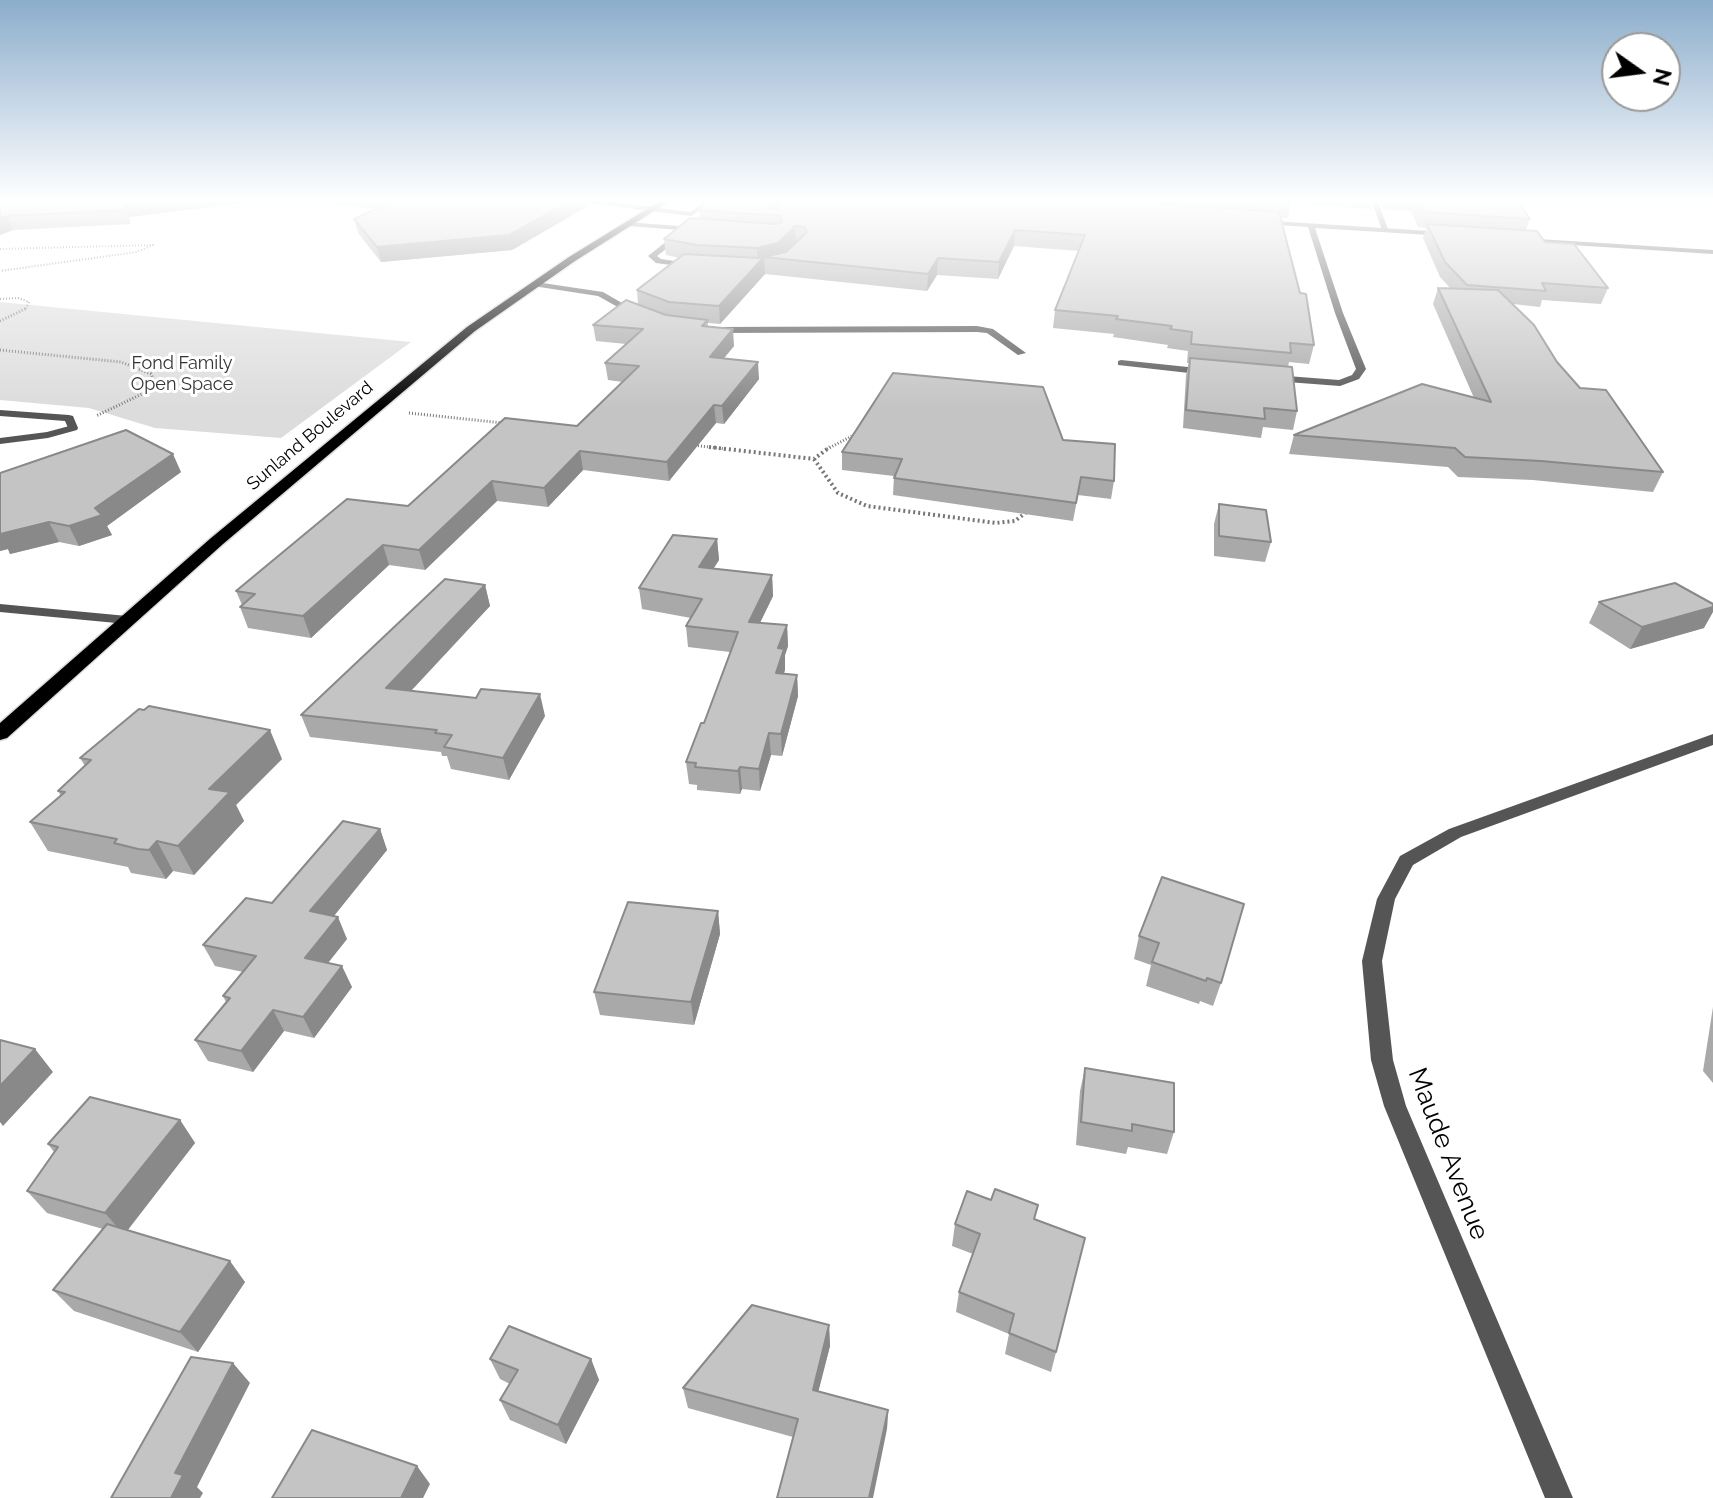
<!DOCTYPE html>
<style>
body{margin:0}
#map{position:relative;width:1713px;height:1498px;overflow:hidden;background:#fff;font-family:Raleway,sans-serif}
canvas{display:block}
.north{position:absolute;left:1601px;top:32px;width:80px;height:80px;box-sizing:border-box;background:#fff;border:2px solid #999;border-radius:50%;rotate:104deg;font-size:22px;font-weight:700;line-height:32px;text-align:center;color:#000}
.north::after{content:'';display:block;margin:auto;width:28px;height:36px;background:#000;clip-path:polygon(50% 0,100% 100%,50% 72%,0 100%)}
</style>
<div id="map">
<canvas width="1713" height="1498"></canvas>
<div class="north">N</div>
</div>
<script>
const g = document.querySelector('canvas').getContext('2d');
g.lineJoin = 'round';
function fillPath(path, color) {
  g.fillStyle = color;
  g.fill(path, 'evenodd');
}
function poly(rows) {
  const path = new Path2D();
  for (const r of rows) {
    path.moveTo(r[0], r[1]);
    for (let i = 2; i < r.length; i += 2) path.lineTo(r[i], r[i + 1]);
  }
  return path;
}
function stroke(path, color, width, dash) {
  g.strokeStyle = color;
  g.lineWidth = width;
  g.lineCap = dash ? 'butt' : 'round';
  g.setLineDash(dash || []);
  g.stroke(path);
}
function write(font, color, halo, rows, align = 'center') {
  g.font = font + ' Raleway,sans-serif';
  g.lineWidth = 6;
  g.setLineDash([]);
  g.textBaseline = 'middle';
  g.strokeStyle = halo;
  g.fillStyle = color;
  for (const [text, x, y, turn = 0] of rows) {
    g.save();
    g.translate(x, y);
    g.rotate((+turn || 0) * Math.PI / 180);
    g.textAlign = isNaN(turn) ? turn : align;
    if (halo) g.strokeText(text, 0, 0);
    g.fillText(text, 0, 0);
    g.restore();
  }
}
fillPath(poly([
 [0,302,411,342,281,438,155,428,89,408,0,400]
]), '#dcdcdc');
const primary = poly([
 [663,199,673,199,575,261,475,331,223,544,7,738,0,740,0,723,211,538,467,327,569,257,663,199]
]);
stroke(primary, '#dbdbdb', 3);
stroke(poly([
 [0,249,153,245,137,252,0,271],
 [0,299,18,298,29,302,25,310]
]), '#777', 2, [1, 2]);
stroke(poly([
 [0,321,27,308],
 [0,350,121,362,151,374,154,381,144,393,96,416],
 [409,413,503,423],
 [692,445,726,449],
 [827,449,858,433]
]), '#777', 3, [1, 2]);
stroke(poly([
 [709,447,814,459,830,447],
 [814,459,838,493,867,506,996,523,1015,521,1029,510]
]), '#777', 4, [2, 3]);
fillPath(poly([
 [591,199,690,212,709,199,717,199,691,216,589,203,591,199],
 [1371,199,1377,199,1389,232,1382,230,1371,199],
 [626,222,692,227,696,229,692,231,629,226,626,222],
 [677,233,684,235,657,256,661,259,694,264,694,268,656,263,648,256,677,233],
 [536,282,603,292,641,314,634,316,598,296,533,286,536,282],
 [977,326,993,329,1026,353,1018,355,987,333,977,332,713,333,709,330,713,327,977,326],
 [0,410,69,415,73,416,78,428,69,430,65,421,0,416,0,410]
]), '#555');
fillPath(poly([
 [1258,220,1446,232,1450,234,1446,236,1315,228,1343,313,1366,369,1359,379,1340,386,1274,381,1269,378,1274,375,1339,380,1352,375,1356,369,1335,313,1308,227,1261,224,1258,220],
 [1522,238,1713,250,1713,254,1525,242,1522,238],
 [1121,360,1207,369,1212,372,1207,375,1118,365,1118,361,1121,360],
 [73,425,78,428,77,430,48,438,0,444,0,438,47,432,73,425],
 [0,604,127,616,134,620,127,624,0,612,0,604],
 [1713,734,1713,745,1461,837,1413,865,1395,899,1382,961,1393,1060,1406,1106,1573,1498,1545,1498,1384,1106,1371,1060,1362,961,1377,899,1400,856,1449,829,1713,734]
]), '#555');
fillPath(primary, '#000');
fillPath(poly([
 [0,199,244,199,242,203,129,217,131,224,13,230,0,235],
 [276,199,589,199,588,206,512,250,381,262,358,233,354,219,377,209],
 [712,199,784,199,777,209,786,199,1374,199,1371,209,1291,203,1288,218,1280,218,1314,345,1309,364,1289,362,1288,367,1297,411,1293,430,1263,427,1261,438,1183,428,1186,375,1189,363,1187,363,1188,351,1167,348,1168,345,1113,337,1114,334,1053,328,1055,310,1079,251,1014,246,998,279,937,275,927,291,765,274,720,324,708,323,708,327,734,346,724,358,759,379,724,424,716,423,669,481,583,470,548,507,497,501,425,570,389,565,311,638,248,628,240,607,242,605,236,591,408,506,577,426,623,382,608,380,605,363,626,344,596,341,593,325,638,305,637,290,680,258,666,255,664,239,700,219,699,210],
 [1379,199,1517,199,1530,219,1526,230,1608,288,1601,304,1542,300,1540,307,1513,304,1557,362,1580,388,1663,472,1653,492,1533,480,1458,477,1448,467,1289,454,1294,435,1474,398,1433,304,1438,288,1451,289,1440,277,1423,238,1426,228,1418,227,1411,211,1384,209],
 [1063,440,1114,481,1111,499,1078,495,1073,521,893,495,894,476,842,470,842,452],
 [181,472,107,526,112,535,79,546,59,542,10,554,8,549,0,551,0,473],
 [1219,504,1271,542,1265,562,1214,556,1214,524],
 [717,539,719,560,713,569,772,575,773,596,760,623,787,625,788,646,785,655,784,673,797,675,798,696,782,756,771,755,760,791,742,789,740,794,697,790,697,785,689,784,686,762,704,723,730,652,688,647,686,626,691,618,642,609,639,588],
 [485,585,490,606,411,691,545,716,509,780,451,769,447,756,442,756,441,752,310,737,301,715],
 [1599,602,1704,628,1630,649,1589,623],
 [80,758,282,759,236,805,244,821,194,875,173,871,166,879,131,873,128,867,48,851,30,822,61,796,58,791,85,766],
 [380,829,387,850,334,916,347,939,328,963,352,987,314,1038,284,1031,253,1072,208,1061,195,1040,226,1002,223,996,243,972,215,966,203,945,272,903],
 [1162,877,1221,983,1213,1006,1200,1001,1199,1004,1146,986,1151,965,1134,959,1139,936],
 [718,911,720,934,694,1025,600,1015,594,992],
 [1713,1007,1713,1083,1703,1071],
 [1085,1068,1174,1132,1167,1154,1128,1147,1126,1154,1076,1145,1080,1091],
 [180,1120,195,1143,127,1230,245,1282,198,1352,74,1311,53,1290,103,1229,47,1213,27,1191,54,1152,48,1144],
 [1036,1220,1085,1238,1051,1372,1005,1354,1009,1334,956,1312,959,1292,973,1254,952,1246,955,1224],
 [829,1325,830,1346,818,1391,888,1410,887,1429,793,1437,688,1408,683,1388],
 [490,1359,591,1359,599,1380,566,1444,510,1420,500,1400,510,1384,500,1379]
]), '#a9a9a9');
fillPath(poly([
 [158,199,244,199,242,203,129,217,131,224,124,204],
 [573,199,589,199,588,206,512,250,381,262,377,247],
 [773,199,784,199,773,216,769,215,769,205],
 [7,216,13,230,0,235,0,218],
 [795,226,796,242,778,259,764,257,765,274,720,324,719,306,758,264,757,248],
 [1015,230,1014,246,998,279,999,262],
 [938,258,937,275,927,291,928,274],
 [733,329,734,346,711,374,710,357],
 [758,362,759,379,724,424,722,406],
 [714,405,716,423,669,481,667,462],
 [580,451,583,470,548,507,544,488],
 [173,454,181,472,107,526,112,535,79,546,69,526],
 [492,481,497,501,425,570,419,550],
 [49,522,59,542,10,554,8,549,0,551,0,531],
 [717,539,719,560,701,588,699,567],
 [383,545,389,565,311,638,303,616],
 [772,575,773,596,750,643,749,622],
 [485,585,490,606,393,710,386,688],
 [1713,607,1713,612,1704,628,1630,649,1642,627],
 [787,625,788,646,785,655,785,670,778,695,776,673,778,648],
 [797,675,798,696,782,756,781,734],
 [540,694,545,716,509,780,503,758],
 [270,730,282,759,236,805,244,821,194,875,178,846,209,789],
 [769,733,771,755,760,791,759,769],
 [740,767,742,789,740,794,738,771],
 [380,829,387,850,320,933,310,911],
 [157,841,173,871,166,879,149,850],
 [718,911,720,934,694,1025,691,1002],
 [338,917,347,939,315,979,305,958],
 [342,966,352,987,314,1038,303,1017],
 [273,1010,284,1031,253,1072,241,1051],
 [35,1049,53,1072,3,1126,0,1122,0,1086],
 [180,1120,195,1143,124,1235,105,1213],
 [230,1261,245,1282,198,1352,180,1332],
 [829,1325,830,1346,814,1409,813,1390],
 [591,1359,599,1380,566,1444,558,1425],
 [233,1363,250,1383,197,1487,203,1493,200,1498,171,1498,175,1473],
 [888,1410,887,1429,873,1498,869,1498],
 [417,1466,430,1484,423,1498,401,1498]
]), '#898989');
const building = poly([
 [0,199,158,199,124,204,125,210,7,216,0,218,0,199],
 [399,199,573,199,509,235,377,247,354,219,399,199],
 [712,199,773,199,769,205,769,209,777,209,786,199,1091,199,1279,212,1300,293,1306,294,1314,345,1290,343,1291,353,1191,344,1192,332,1170,329,1172,326,1116,319,1118,316,1055,310,1085,235,1015,230,999,262,938,258,928,274,764,257,719,306,669,302,637,290,684,254,758,258,786,252,807,232,805,227,795,226,778,243,757,248,697,245,664,239,690,218,776,224,782,222,781,216,699,210,712,199],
 [1233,199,1292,199,1291,203,1233,199],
 [1417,199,1517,199,1530,219,1423,212,1417,199],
 [1427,224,1537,231,1545,242,1574,244,1608,288,1542,283,1546,291,1467,285,1445,262,1427,224],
 [1438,288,1498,290,1534,325,1557,362,1580,388,1606,390,1663,472,1541,461,1465,457,1455,448,1294,435,1422,384,1491,402,1438,288],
 [626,300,666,315,708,320,702,326,733,329,710,357,758,362,722,406,714,405,667,462,580,451,544,488,492,481,419,550,383,545,303,616,240,607,255,594,236,591,347,499,408,506,505,418,577,426,639,366,605,363,643,329,593,325,626,300],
 [1190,358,1292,367,1297,411,1264,408,1265,419,1186,410,1190,358],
 [893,373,1043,387,1063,440,1115,444,1114,481,1081,477,1076,503,894,478,902,459,842,452,893,373],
 [126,430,173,454,95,508,102,515,69,526,49,522,0,534,0,473,126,430],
 [1219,504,1266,510,1271,542,1219,536,1219,504],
 [673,535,717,539,699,567,772,575,749,622,787,625,778,648,784,649,776,673,797,675,781,734,769,733,759,769,740,767,738,771,695,767,696,763,686,762,701,723,704,723,738,632,686,626,702,599,639,588,673,535],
 [445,579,485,585,386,688,476,698,481,689,540,694,503,758,444,747,452,735,435,733,437,730,301,715,445,579],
 [1675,583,1713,604,1713,607,1642,627,1599,602,1675,583],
 [149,706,270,730,209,789,230,792,178,846,157,841,149,850,138,849,114,843,117,839,30,822,65,792,58,791,91,760,80,758,139,709,144,710,149,706],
 [343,821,380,829,310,911,338,917,305,958,342,966,303,1017,273,1010,241,1051,195,1040,230,998,223,996,256,956,203,945,246,898,272,903,343,821],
 [1162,877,1244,904,1221,983,1207,978,1206,981,1152,962,1159,943,1139,936,1162,877],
 [628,902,718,911,691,1002,594,992,628,902],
 [0,1040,35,1049,0,1086,0,1040],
 [1085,1068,1174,1083,1174,1132,1132,1124,1132,1131,1081,1122,1085,1068],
 [90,1097,180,1120,105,1213,27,1191,58,1147,48,1144,90,1097],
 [995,1189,1038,1205,1034,1219,1085,1238,1056,1352,1009,1333,1014,1314,959,1292,980,1234,955,1224,967,1191,991,1200,995,1189],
 [107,1224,230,1261,180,1332,53,1290,107,1224],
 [752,1305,829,1325,813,1390,888,1410,869,1498,777,1498,798,1419,683,1388,752,1305],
 [509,1326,591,1359,558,1425,500,1400,518,1370,490,1359,509,1326],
 [191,1357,233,1363,175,1473,183,1475,171,1498,111,1498,191,1357],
 [312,1430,417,1466,401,1498,272,1498,312,1430]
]);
fillPath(building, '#c4c4c4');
stroke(building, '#898989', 2);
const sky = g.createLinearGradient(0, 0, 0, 409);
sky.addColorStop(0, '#8cadcc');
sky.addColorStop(0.49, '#fff');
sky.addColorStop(1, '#ffffff00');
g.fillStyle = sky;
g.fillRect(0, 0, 1713, 409);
write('18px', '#333', '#fff', [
 ["Fond Family",182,364],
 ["Open Space",182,385]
]);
write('18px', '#000', '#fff', [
 ["Sunland Boulevard",310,436,-40]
]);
write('26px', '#000', '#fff', [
 ["Maude Avenue",1448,1154,69]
]);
</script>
